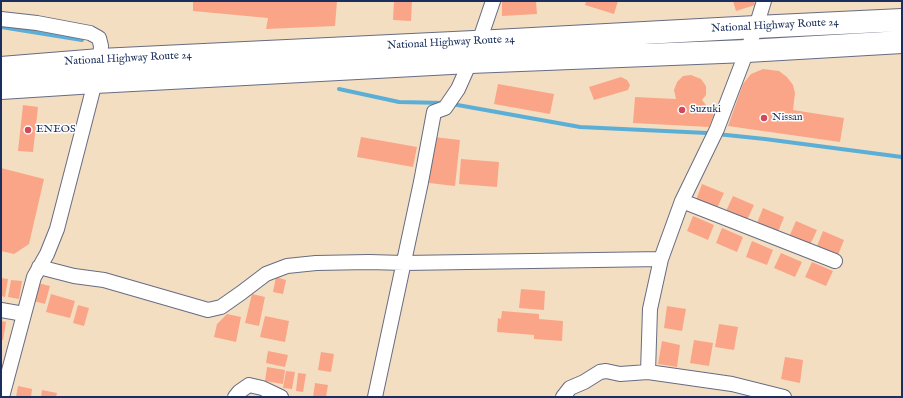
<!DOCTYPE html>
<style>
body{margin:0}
#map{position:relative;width:903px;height:398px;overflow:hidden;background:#f4dec2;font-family:"IM FELL English",serif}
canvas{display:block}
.frame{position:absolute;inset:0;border:2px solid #1b2f5e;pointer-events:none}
</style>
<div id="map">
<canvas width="903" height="398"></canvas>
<div class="frame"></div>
</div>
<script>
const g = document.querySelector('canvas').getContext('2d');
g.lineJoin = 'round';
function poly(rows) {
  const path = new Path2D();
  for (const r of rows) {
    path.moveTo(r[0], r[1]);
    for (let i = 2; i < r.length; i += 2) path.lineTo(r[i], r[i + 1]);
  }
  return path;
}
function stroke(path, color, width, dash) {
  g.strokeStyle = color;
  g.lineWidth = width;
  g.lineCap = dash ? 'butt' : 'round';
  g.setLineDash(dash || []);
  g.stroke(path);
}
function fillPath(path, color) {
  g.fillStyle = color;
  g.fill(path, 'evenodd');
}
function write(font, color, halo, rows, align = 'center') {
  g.font = font + ' "IM FELL English",serif';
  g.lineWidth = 3;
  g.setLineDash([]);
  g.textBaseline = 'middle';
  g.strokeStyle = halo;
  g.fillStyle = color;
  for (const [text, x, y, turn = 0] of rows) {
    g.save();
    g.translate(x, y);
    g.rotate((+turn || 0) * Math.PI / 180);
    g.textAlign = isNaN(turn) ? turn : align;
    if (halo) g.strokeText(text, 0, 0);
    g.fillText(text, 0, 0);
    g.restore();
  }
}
stroke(poly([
 [1,27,82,40],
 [339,89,399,102,445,103],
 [452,104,580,127,707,133,765,139,902,157]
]), '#5bafd7', 4);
fillPath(poly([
 [193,1,337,1,335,26,266,29,268,18,193,11],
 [394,1,412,1,411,21,393,20],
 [502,1,536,1,537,14,502,16],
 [586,1,618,1,614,14,585,5],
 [733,1,754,1,755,5,736,11],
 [763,69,779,71,787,77,793,85,795,93,793,110,844,118,840,142,728,126,743,84,751,74],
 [691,75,701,79,706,86,706,95,702,100,714,115,709,127,633,123,635,97,676,99,674,90,677,82,683,76],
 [621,77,627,80,630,85,628,90,594,100,589,87],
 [498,84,554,94,550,114,494,104],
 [23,105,38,107,33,152,18,151],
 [361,137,417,147,413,167,357,157],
 [434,137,460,140,455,186,429,183],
 [461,159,499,162,497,187,459,184],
 [1,168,44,179,29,244,14,254,1,251],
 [702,184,724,193,717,208,696,200],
 [733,196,754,205,747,220,726,211],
 [763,208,784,217,778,232,757,223],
 [693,216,714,225,708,240,687,231],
 [796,221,817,230,810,245,789,237],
 [722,228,743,237,737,252,716,243],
 [823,231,844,240,838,255,817,246],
 [752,241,773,250,767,265,746,257],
 [781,253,802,262,795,277,774,268],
 [812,262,833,271,826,286,805,277],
 [276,277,286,280,283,294,273,292],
 [1,278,8,279,5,297,1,296],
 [11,280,22,281,19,299,8,297],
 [38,283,50,286,45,304,34,301],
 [521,289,545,291,544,310,519,308],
 [51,294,75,301,70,318,46,312],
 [252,294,265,297,259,326,245,323],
 [78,305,89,308,84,326,73,323],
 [667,306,686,309,682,331,664,328],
 [502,311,539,314,539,319,563,321,562,341,534,339,534,335,497,332,498,318,501,319],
 [227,314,241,317,236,342,214,337,217,324],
 [265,316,289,321,285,342,260,337],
 [1,321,6,322,3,340,1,340],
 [719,324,738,327,734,350,715,347],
 [694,340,713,343,709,366,690,363],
 [662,341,680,345,677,367,658,364],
 [268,351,288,355,285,367,266,363],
 [321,352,334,354,331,372,318,370],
 [785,357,803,360,800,383,781,379],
 [267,367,285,370,283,384,265,381],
 [286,371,295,372,292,389,283,388],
 [298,373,306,374,303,392,296,391],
 [315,383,328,385,326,397,313,397],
 [18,386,32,389,31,397,16,397],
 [42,390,57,393,56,397,41,397]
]), '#faa587');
const minor = poly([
 [1,19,37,23,90,33,99,38,101,46,100,60,95,82,57,229,47,254,34,277,2,397],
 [682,201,835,261],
 [39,267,74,276,104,280,208,310,221,307,241,293,266,274,287,266,316,263,369,262,404,263,661,259],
 [1,310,24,314],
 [648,372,650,309,661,259,682,201,717,129,756,27,764,1],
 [235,397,239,392,249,385,262,388,281,397],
 [375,397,421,182,434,112,445,108,458,89,479,42,493,1],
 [563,397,570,388,584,382,600,372,606,371,620,374,648,372,732,384,784,397]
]);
const trunk = poly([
 [1,68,100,60,495,41,756,27,902,20],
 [1,88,95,82,470,62,747,51,902,42]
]);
stroke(minor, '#676c81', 16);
stroke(trunk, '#676c81', 24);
stroke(minor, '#fff', 14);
stroke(trunk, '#fff', 22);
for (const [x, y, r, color] of [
 [682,110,4,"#d1495b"],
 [764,118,4,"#d1495b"],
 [28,130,4,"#d1495b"]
]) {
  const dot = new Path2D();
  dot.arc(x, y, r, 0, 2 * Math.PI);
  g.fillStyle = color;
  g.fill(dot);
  stroke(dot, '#fff', 1.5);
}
write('11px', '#1b2f5e', '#fff', [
 ["National Highway Route 24",775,26,-3],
 ["National Highway Route 24",451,43,-3],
 ["National Highway Route 24",128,59,-3]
]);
write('11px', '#1b2f5e', '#fff', [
 ["Suzuki",690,110],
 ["Nissan",772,118],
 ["ENEOS",36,130]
], 'left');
</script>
